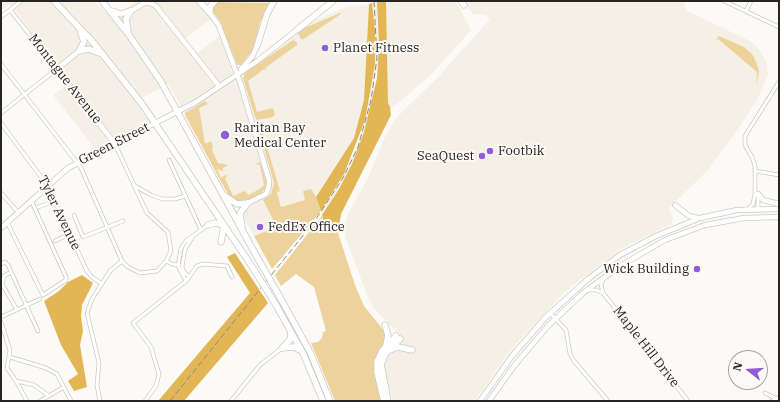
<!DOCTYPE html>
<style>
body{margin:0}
#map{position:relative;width:780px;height:402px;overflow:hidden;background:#fcfaf7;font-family:"IBM Plex Serif",serif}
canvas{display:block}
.frame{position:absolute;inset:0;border:2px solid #262524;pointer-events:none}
.north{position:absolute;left:728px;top:350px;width:40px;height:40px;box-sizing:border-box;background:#fcfaf7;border:1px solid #a6a5a3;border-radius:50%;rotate:287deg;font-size:11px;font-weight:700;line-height:16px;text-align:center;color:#262524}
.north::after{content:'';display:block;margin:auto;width:14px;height:18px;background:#915cd5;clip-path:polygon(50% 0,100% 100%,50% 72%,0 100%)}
</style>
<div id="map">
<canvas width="780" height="402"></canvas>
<div class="frame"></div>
<div class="north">N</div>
</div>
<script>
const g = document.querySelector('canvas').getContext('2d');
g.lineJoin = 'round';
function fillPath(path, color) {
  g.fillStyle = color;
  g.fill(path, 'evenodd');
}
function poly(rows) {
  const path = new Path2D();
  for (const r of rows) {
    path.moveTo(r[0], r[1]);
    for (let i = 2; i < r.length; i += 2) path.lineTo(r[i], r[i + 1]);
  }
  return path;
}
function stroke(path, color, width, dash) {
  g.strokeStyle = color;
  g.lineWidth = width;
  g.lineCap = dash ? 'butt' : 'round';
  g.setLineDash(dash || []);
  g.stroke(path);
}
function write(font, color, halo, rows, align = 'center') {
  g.font = font + ' "IBM Plex Serif",serif';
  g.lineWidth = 4;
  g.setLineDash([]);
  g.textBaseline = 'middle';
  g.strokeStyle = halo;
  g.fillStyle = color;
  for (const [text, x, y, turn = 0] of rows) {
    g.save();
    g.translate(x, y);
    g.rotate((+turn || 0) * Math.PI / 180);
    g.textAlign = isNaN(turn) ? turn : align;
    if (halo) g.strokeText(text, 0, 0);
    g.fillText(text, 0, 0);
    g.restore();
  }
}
fillPath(poly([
 [1,1,94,1,107,14,122,11,136,1,196,1,211,19,186,38,197,53,219,36,230,63,234,79,316,20,346,7,369,4,364,100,354,138,316,197,311,189,305,200,281,207,278,196,264,201,277,227,254,236,168,84,142,98,157,117,95,149,53,95,70,83,10,4,1,11],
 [386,1,396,3,404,1,456,1,471,30,431,75,390,110,388,103],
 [463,1,686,1,684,6,688,11,750,41,758,48,766,61,768,74,758,98,737,131,707,171,669,208,673,219,671,225,642,238,619,251,579,280,562,295,511,350,475,401,393,401,383,368,385,360,402,337,376,311,369,300,345,236,345,224,349,212,368,178,385,137,397,117,438,77,490,19,486,15,473,14],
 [377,2,378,60,370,114,352,164,339,189,322,215,321,211,335,190,353,155,365,120,375,64,375,30,372,3]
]), '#f5f0e6');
fillPath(poly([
 [218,2,271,3,261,20,253,50,241,65,237,65,220,21,212,11,212,6],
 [340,13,341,14,302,40,298,34,300,30],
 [719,36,744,47,753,55,759,70,756,87,757,72,718,39,715,41],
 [293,40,297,42,297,45,265,68,266,71,264,69,248,81,257,112,273,108,275,114,273,117,257,120,255,117,243,78,245,73],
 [205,101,208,104,199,108,205,144,211,141,213,146,212,148,212,150,218,163,228,165,223,168,223,171,217,169,221,178,225,175,227,176,225,178,233,196,245,191,248,195,260,189,264,185,260,165,256,164,259,162,261,164,266,182,265,188,260,195,239,203,229,195,225,189,185,115,185,113],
 [267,126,268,129,265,130,263,133,280,191,277,192,281,207,305,200,303,191,311,189,316,197,321,211,272,269,254,236,277,227,263,200,271,194,274,183,260,134,261,128],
 [322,216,325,224,329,221,338,233,355,285,364,306,385,332,385,344,377,356,374,366,382,401,335,401,311,343,318,342,322,338,323,332,326,331,314,287,296,274,281,286,275,275]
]), '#edd29c');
fillPath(poly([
 [386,1,388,103,390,107,391,115,341,214,338,233,329,222,325,224,322,215,339,189,352,164,364,132,377,78,379,46,377,2],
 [372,3,375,30,375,64,365,120,344,174,321,211,316,197,354,138,364,100,369,4],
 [235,253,268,303,184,401,158,401,250,293,227,257],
 [82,275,93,283,82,305,81,317,83,331,80,345,87,387,74,391,68,381,78,374,61,345,44,301,59,291,68,282]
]), '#e2b555');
const street = poly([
 [724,1,779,27],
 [746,11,751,1],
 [1,17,21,1],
 [1,64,81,168,122,261,128,267,140,273,157,271,166,261,171,251,168,232,147,213,115,144],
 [1,113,57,69,10,10],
 [1,123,47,185,87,271,92,277,102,284],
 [169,160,201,230],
 [755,171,779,175],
 [135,186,151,195,162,199,175,199,185,196],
 [1,193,18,212],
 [758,194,758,209],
 [38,207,55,201],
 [748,209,753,204,755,194,755,166,752,157,745,145,745,136,779,82],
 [74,215,83,237,123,221],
 [7,222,43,295,66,280,66,277,31,200],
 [55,241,70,234],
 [166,261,172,264,179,265],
 [1,264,5,262,8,265,38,331],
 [11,272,4,276,2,284,17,310],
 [189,277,184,272,182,267,185,249,192,238],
 [603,279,601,285,603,293,688,401],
 [186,281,178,266,181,248,186,241,208,225],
 [588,290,596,290,603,293],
 [550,313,566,330,570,354,574,361,608,401],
 [1,317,40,299],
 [1,322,10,350,7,368,16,381,34,385,49,396],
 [10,357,46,368,57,374,71,401],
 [16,381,27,401],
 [765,393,775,398],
 [40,401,64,387],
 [100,401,97,385,99,363,87,313,92,299,110,271,122,261],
 [145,401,156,386,159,374,151,347,133,323,186,281,197,266,203,264,227,266,232,277],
 [231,401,260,365,282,348],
 [772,401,779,397]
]);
const secondary = poly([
 [131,11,144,3,150,3,156,6,219,86],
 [210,13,219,26,241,85,269,180,269,186,266,194,248,203],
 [79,51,57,69,115,144],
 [241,69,252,57,257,46],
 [758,194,763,200,779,204],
 [675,205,689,216,698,218],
 [1,228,68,168,196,102,256,62,298,29],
 [480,401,512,356,546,317,588,279,620,255,656,236,700,218,737,210,779,209],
 [489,401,514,366,548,326,583,293,620,266,665,240,705,225,744,218,779,217]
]);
const highway = poly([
 [54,1,92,41,142,104,251,265],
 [102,1,129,35,160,80,257,257],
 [199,1,210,13],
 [461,1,464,5],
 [112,11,121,14,130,11],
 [210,13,210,7,215,1],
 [298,29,333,1],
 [128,31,126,19,131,11],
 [257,46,267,14,274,1],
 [79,51,89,49,99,53],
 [79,51,84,42,80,30],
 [225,196,237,204,248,203],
 [208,225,215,223,224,225,221,242],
 [242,227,240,213,248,203],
 [281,299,310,352,330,401],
 [276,305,303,353,323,401],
 [385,325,388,335,386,345],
 [282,348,294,347,300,350],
 [282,348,290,340,291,332],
 [390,350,398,347,412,350],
 [384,401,377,372,377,362,382,351,396,336],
 [388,401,381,364,386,353,400,339]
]);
stroke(street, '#cbcac7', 4.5);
stroke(secondary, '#cbcac7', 6);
stroke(highway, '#cbcac7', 7);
stroke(street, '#fff', 3);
stroke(secondary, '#fff', 4.5);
stroke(highway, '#fff', 5.5);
stroke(poly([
 [170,401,314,222,343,178,358,147,371,100,377,58,374,1]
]), '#8c8a89', 1, [6, 3]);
const highwayBridge = poly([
 [257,257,281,299],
 [251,265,276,305]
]);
stroke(highwayBridge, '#cbcac7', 7, []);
stroke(highwayBridge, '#fff', 5.5);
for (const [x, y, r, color] of [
 [325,48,4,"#915cd5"],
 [225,135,5,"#915cd5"],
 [490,151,4,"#915cd5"],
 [482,156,4,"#915cd5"],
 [260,227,4,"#915cd5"],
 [697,269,4,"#915cd5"]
]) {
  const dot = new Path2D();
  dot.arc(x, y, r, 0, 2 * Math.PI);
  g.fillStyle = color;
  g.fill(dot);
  stroke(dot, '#fcfaf7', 1.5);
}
write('13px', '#262524', '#fcfaf7', [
 ["Planet Fitness",333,48],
 ["Raritan Bay",234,128],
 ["Medical Center",234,143],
 ["Footbik",498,151],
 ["SeaQuest",474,156,"right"],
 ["FedEx Office",268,227],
 ["Wick Building",689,269,"right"]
], 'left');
write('13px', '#262524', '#fcfaf7', [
 ["Montague Avenue",65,79,52],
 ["Green Street",114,144,-27],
 ["Tyler Avenue",59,213,64],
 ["Maple Hill Drive",646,347,52]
]);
</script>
